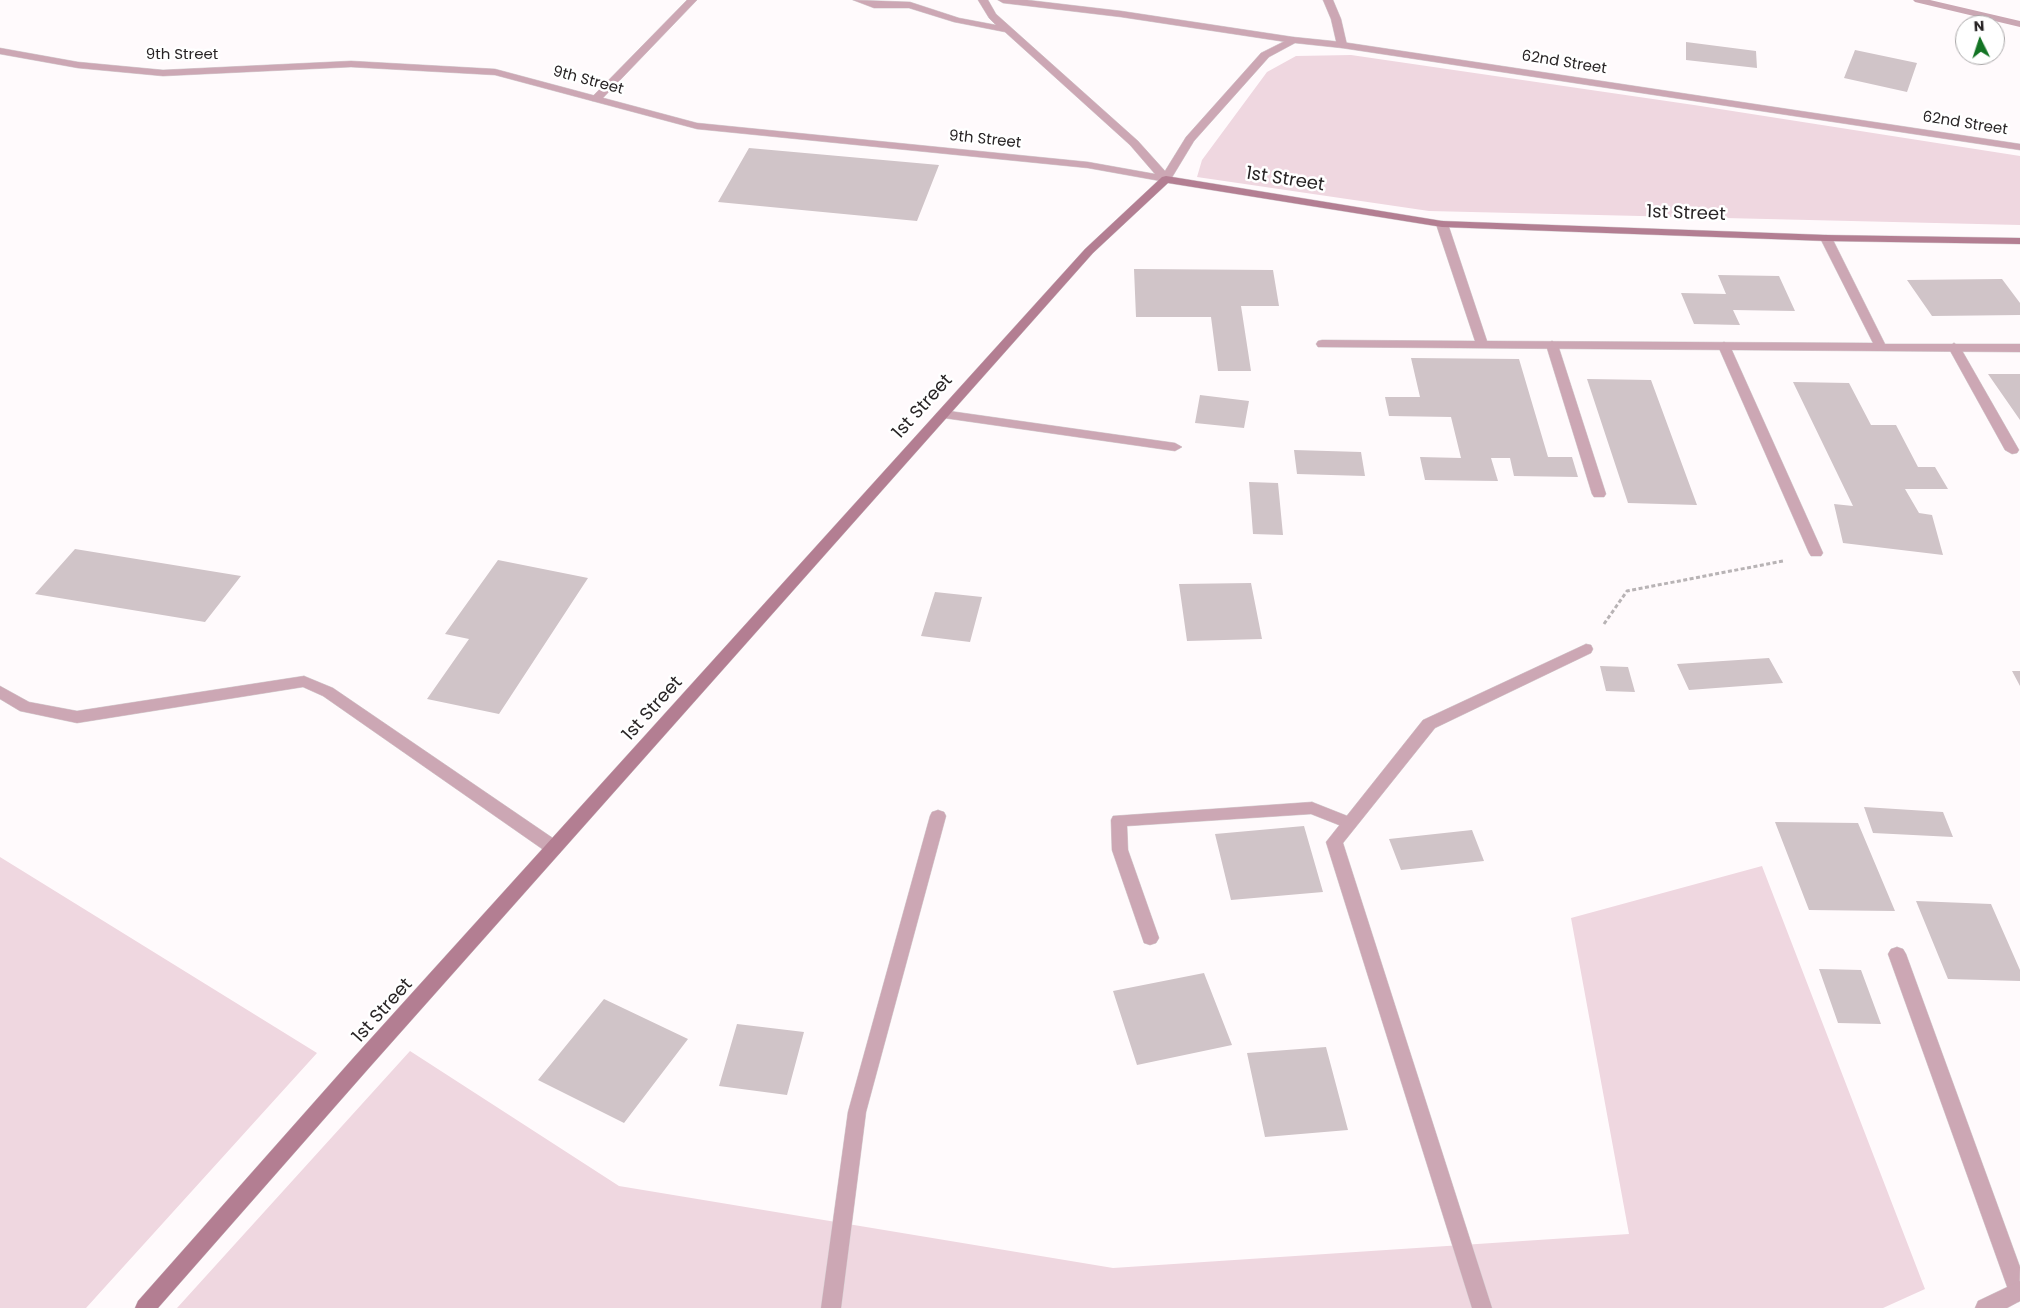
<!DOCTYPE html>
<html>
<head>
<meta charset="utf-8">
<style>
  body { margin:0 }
  #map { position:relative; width:2020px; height:1308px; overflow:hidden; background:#fffafc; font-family:Poppins,sans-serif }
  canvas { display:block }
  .north { position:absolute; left:1955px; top:15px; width:50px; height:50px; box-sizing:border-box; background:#fff; border:1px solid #a9a7a8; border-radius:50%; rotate:356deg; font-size:14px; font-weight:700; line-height:20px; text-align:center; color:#282425 }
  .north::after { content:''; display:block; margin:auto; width:18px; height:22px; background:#137424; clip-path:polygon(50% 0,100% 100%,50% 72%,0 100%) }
</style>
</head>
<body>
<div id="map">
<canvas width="2020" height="1308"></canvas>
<div class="north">N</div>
</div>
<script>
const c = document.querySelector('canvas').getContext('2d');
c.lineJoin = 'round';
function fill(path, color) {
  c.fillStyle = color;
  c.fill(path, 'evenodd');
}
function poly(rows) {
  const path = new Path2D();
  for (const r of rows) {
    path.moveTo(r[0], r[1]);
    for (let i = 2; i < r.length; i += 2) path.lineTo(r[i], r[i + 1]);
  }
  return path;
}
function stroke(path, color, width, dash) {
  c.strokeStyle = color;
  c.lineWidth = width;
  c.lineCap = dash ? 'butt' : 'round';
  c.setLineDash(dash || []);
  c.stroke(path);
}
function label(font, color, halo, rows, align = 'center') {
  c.font = font + ' Poppins,sans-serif';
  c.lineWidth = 5;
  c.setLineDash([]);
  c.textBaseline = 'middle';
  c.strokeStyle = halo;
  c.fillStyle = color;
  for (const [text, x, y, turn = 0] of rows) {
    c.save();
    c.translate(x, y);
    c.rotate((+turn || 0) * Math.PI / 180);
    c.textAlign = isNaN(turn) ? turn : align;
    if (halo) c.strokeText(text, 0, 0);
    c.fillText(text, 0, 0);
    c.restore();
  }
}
fill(poly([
  [1351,55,1694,105,2020,156,2020,225,1429,211,1197,177,1202,160,1267,72,1296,56],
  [0,857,317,1053,86,1308,0,1308],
  [1762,866,1925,1289,1883,1308,177,1308,410,1051,619,1186,1113,1268,1629,1234,1571,918]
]), '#efd7e0');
fill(poly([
  [1913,0,1930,0,2020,21,2020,27,1915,2,1913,0]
]), '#caa7b3');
fill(poly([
  [1686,42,1756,51,1757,68,1686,60],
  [1855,50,1917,63,1907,92,1844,78],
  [749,148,939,165,917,221,718,202],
  [1134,269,1273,270,1279,306,1241,306,1251,371,1218,371,1211,317,1136,317],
  [1718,275,1779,276,1795,311,1733,310,1740,325,1694,324,1681,293,1726,294],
  [2002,279,2020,303,2020,315,1932,316,1907,280],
  [1411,358,1519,359,1548,457,1572,457,1578,477,1514,476,1510,458,1491,458,1498,481,1425,480,1420,457,1461,458,1451,417,1389,416,1385,397,1420,397],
  [1988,374,2020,374,2020,420],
  [1587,379,1651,380,1697,505,1628,503],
  [1793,382,1849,383,1871,425,1896,425,1918,467,1935,467,1948,489,1905,489,1919,513,1932,515,1943,555,1843,543,1834,504,1853,506],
  [1200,395,1249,401,1244,428,1195,423],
  [1294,450,1361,452,1365,476,1297,474],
  [1249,482,1278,483,1283,535,1253,534],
  [75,549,241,576,205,622,35,594],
  [498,560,588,578,499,714,427,699,469,639,445,634],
  [1251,583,1262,639,1187,641,1179,584],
  [935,592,982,597,970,642,921,636],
  [1769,658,1783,683,1689,690,1677,664],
  [1600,666,1628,667,1635,692,1606,691],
  [2012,671,2020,671,2020,686],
  [1864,807,1943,812,1953,837,1873,833],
  [1775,822,1858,823,1895,911,1809,910],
  [1304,826,1323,892,1231,900,1215,834],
  [1472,830,1484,861,1401,870,1389,839],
  [1916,901,1991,904,2020,970,2020,981,1948,979],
  [1819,969,1861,970,1881,1024,1838,1023],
  [1204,973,1232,1045,1137,1065,1113,991],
  [604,999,688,1039,624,1123,538,1080],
  [737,1024,804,1032,787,1095,719,1086],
  [1326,1047,1348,1130,1265,1137,1247,1053]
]), '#d0c4c8');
const lane = poly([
  [687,0,697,0,600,101,592,101,591,99,592,97,687,0],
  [998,0,1027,0,1121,11,1293,37,1298,40,1293,43,1121,17,1003,3,998,0],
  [1323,0,1333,0,1341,19,1347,45,1345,47,1342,48,1337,45,1331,19,1323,0],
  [1552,341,1558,345,1606,494,1604,497,1594,497,1592,494,1546,345,1552,341],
  [1724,342,1730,346,1823,553,1821,556,1811,556,1809,553,1718,346,1724,342],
  [1954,343,1960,347,2019,450,2017,453,2012,454,2005,450,1948,347,1954,343],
  [942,410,1175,443,1182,447,1175,451,937,417,936,414,942,410],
  [304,676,333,688,560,843,562,848,560,853,554,855,548,853,323,696,303,687,77,723,20,711,0,699,0,686,29,702,77,711,304,676],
  [1312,802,1355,819,1357,823,1355,827,1349,829,1311,814,1127,826,1128,850,1159,938,1156,943,1150,945,1144,943,1112,850,1111,820,1113,816,1312,802],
  [938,810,944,812,946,816,866,1112,841,1308,821,1308,848,1112,930,816,932,812,938,810],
  [1897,947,1903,949,1906,954,2020,1267,2019,1302,2012,1299,2009,1292,1888,954,1891,949,1897,947]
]);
const street = poly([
  [853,0,910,2,959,18,996,25,989,18,978,0,988,0,996,14,1138,141,1165,171,1186,137,1261,53,1293,37,1342,42,2020,144,2020,150,1342,48,1295,43,1269,57,1194,141,1171,179,1166,182,1088,168,697,129,495,75,351,67,163,76,78,68,0,54,0,48,78,62,163,70,351,61,495,69,697,123,1088,162,1155,174,1130,145,1005,32,954,22,909,8,874,8,853,0],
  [1442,221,1448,224,1487,341,1873,343,1820,238,1826,235,1832,238,1885,344,2020,344,2020,352,1318,347,1316,344,1318,341,1322,340,1475,341,1436,224,1442,221],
  [1586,644,1591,645,1593,649,1591,653,1435,728,1343,843,1492,1308,1472,1308,1326,842,1423,720,1586,644],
  [2020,1281,2020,1301,2007,1308,1975,1308,1978,1301,2020,1281]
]);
const secondary = poly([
  [1166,176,1442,221,1826,235,2020,238,2020,244,1826,241,1442,227,1168,183,1093,253,369,1068,158,1308,135,1308,138,1301,355,1056,1085,249,1162,177,1166,176]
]);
stroke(lane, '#d8d3d5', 1);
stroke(street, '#d8d3d5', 1);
stroke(secondary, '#d8d3d5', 1);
stroke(poly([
  [1604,624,1627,591,1783,561]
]), '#b8b3b5', 3, [4, 2.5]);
fill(lane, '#cca7b4');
fill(street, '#cca7b4');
fill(secondary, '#b37e92');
label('15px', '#282425', '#fff', [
  ["9th Street",182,55],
  ["62nd Street",1564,63,9],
  ["9th Street",588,81,15],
  ["62nd Street",1965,124,9],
  ["9th Street",985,140,6]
]);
label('18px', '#282425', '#fff', [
  ["1st Street",1285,180,9],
  ["1st Street",1686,214,2],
  ["1st Street",923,407,-48],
  ["1st Street",653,709,-48],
  ["1st Street",383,1011,-48]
]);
</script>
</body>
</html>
